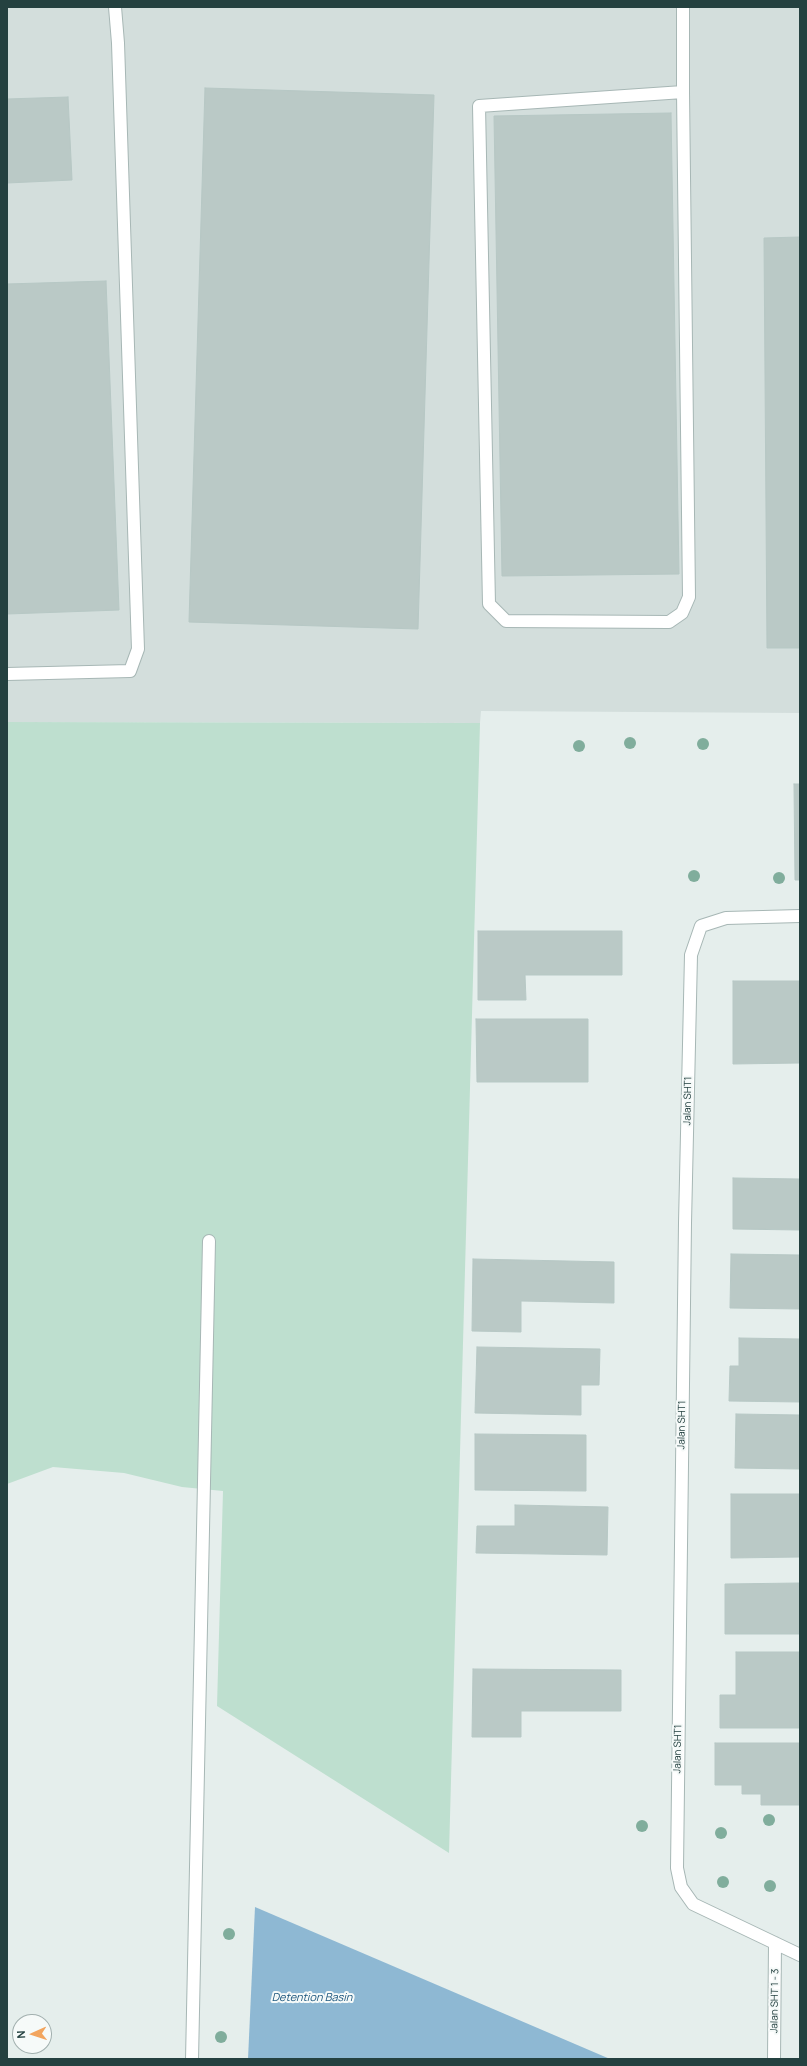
<!DOCTYPE html>
<html>
<head>
<meta charset="utf-8">
<style>
  body { margin:0 }
  #map { position:relative; width:807px; height:2066px; overflow:hidden; background:#e5eeec; font-family:Manrope,sans-serif }
  canvas { display:block }
  .frame { position:absolute; inset:0; border:8px solid #244140; pointer-events:none }
  .north { position:absolute; left:12px; top:2014px; width:40px; height:40px; box-sizing:border-box; background:#f6faf9; border:1px solid #a2b0af; border-radius:50%; rotate:267deg; font-size:11px; font-weight:700; line-height:16px; text-align:center; color:#244140 }
  .north::after { content:''; display:block; margin:auto; width:14px; height:18px; background:#f2a55f; clip-path:polygon(50% 0,100% 100%,50% 72%,0 100%) }
</style>
</head>
<body>
<div id="map">
<canvas width="807" height="2066"></canvas>
<div class="frame"></div>
<div class="north">N</div>
</div>
<script>
const c = document.querySelector('canvas').getContext('2d');
c.lineJoin = 'round';
function fill(path, color) {
  c.fillStyle = color;
  c.fill(path, 'evenodd');
}
function poly(rows) {
  const path = new Path2D();
  for (const r of rows) {
    path.moveTo(r[0], r[1]);
    for (let i = 2; i < r.length; i += 2) path.lineTo(r[i], r[i + 1]);
  }
  return path;
}
function stroke(path, color, width, dash) {
  c.strokeStyle = color;
  c.lineWidth = width;
  c.lineCap = dash ? 'butt' : 'round';
  c.setLineDash(dash || []);
  c.stroke(path);
}
function label(font, color, halo, rows, align = 'center') {
  c.font = font + ' Manrope,sans-serif';
  c.lineWidth = 4;
  c.setLineDash([]);
  c.textBaseline = 'middle';
  c.strokeStyle = halo;
  c.fillStyle = color;
  for (const [text, x, y, turn = 0] of rows) {
    c.save();
    c.translate(x, y);
    c.rotate((+turn || 0) * Math.PI / 180);
    c.textAlign = isNaN(turn) ? turn : align;
    if (halo) c.strokeText(text, 0, 0);
    c.fillText(text, 0, 0);
    c.restore();
  }
}
fill(poly([
  [7,7,800,7,800,713,481,711,480,723,7,722]
]), '#d3dedc');
fill(poly([
  [7,722,480,723,449,1853,217,1706,223,1491,182,1487,124,1473,53,1467,7,1484]
]), '#bedfcf');
fill(poly([
  [255,1907,610,2059,248,2059]
]), '#8eb8d3');
const building = poly([
  [205,88,434,95,418,629,189,622,205,88],
  [68,97,72,180,7,183,7,99,68,97],
  [671,113,679,574,502,576,494,116,671,113],
  [800,237,800,648,767,648,764,238,800,237],
  [106,281,119,610,7,614,7,284,106,281],
  [794,784,800,784,800,880,795,880,794,784],
  [478,931,622,931,622,975,525,975,526,1000,478,1000,478,931],
  [733,981,800,981,800,1063,733,1064,733,981],
  [476,1019,588,1019,588,1082,477,1082,476,1019],
  [733,1178,800,1179,800,1230,733,1229,733,1178],
  [731,1254,800,1255,800,1309,730,1308,731,1254],
  [473,1259,614,1262,614,1303,521,1301,521,1332,472,1331,473,1259],
  [739,1338,800,1339,800,1402,729,1401,730,1366,739,1366,739,1338],
  [477,1347,600,1349,599,1385,581,1385,581,1415,475,1413,477,1347],
  [736,1414,800,1415,800,1469,735,1468,736,1414],
  [475,1434,586,1435,586,1491,475,1490,475,1434],
  [731,1494,800,1494,800,1557,731,1558,731,1494],
  [515,1505,608,1507,607,1555,476,1553,477,1526,515,1526,515,1505],
  [800,1583,800,1634,725,1634,725,1584,800,1583],
  [736,1652,800,1652,800,1728,720,1728,720,1695,736,1695,736,1652],
  [473,1669,621,1670,621,1711,521,1711,521,1737,472,1737,473,1669],
  [715,1743,800,1743,800,1805,761,1805,761,1794,742,1794,742,1785,715,1785,715,1743]
]);
fill(building, '#bac9c6');
stroke(building, '#b7c8c5', 1);
const lane = poly([
  [683,7,683,92],
  [683,92,689,597,682,613,669,622,506,621,489,604,479,106,683,92],
  [7,674,130,671,138,649,118,43,115,7],
  [192,2059,209,1241]
]);
const street = poly([
  [800,916,726,918,701,926,691,955,685,1223,677,1868,681,1887,693,1904,800,1955],
  [774,2059,775,1943]
]);
stroke(lane, '#a7b7b5', 14);
stroke(street, '#a7b7b5', 14);
stroke(lane, '#fff', 12);
stroke(street, '#fff', 12);
c.fillStyle = '#80ad9c';
for (const [x, y] of [
  [630,743],
  [703,744],
  [579,746],
  [694,876],
  [779,878],
  [769,1820],
  [642,1826],
  [721,1833],
  [723,1882],
  [770,1886],
  [229,1934],
  [221,2037]
]) {
  c.beginPath();
  c.arc(x, y, 6, 0, 2 * Math.PI);
  c.fill();
}
label('10px', '#244140', '#f6faf9', [
  ["Jalan SHT1",688,1101,-89],
  ["Jalan SHT1",682,1425,-89],
  ["Jalan SHT1",678,1749,-89],
  ["Jalan SHT 1 - 3",775,2001,-89]
]);
label('italic 11px', '#1d577e', '#f6faf9', [
  ["Detention Basin",312,1998]
]);
</script>
</body>
</html>
